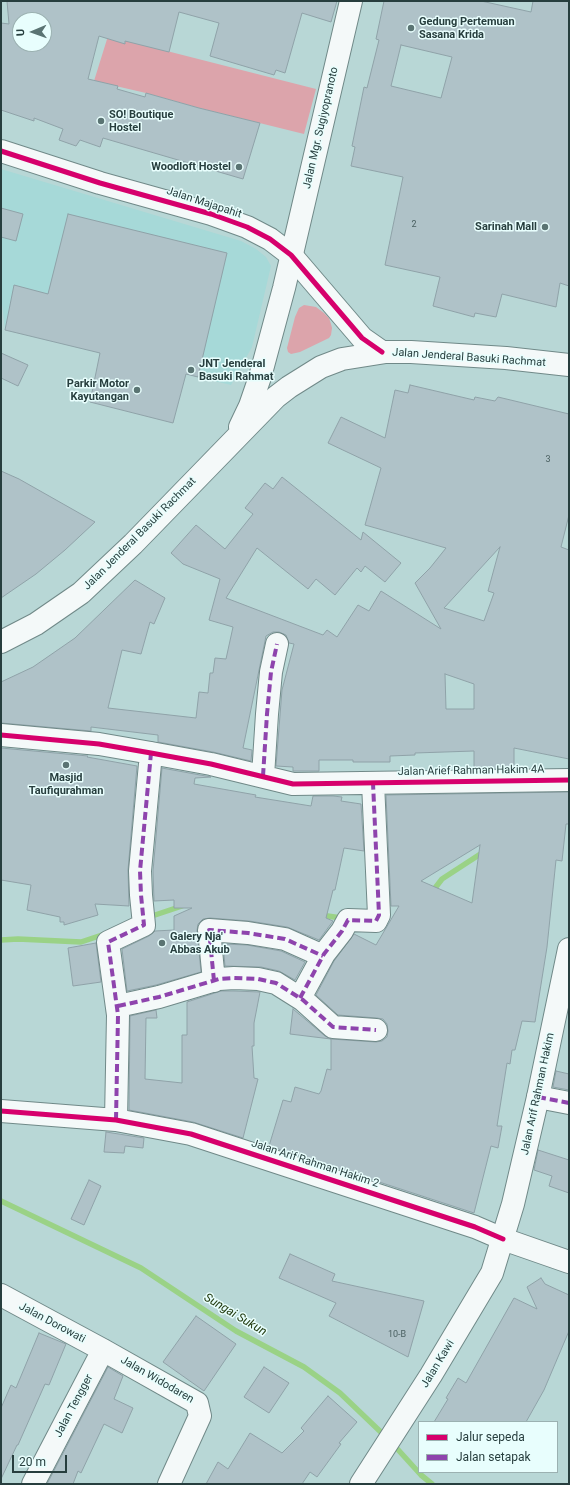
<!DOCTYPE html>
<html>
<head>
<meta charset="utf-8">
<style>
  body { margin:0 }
  #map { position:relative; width:570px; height:1485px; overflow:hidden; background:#b8d7d6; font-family:Roboto,sans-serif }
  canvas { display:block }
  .frame { position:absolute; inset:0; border:2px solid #273e3e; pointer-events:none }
  .legend { position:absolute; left:418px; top:1421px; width:140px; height:52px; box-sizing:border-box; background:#e8fefd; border:1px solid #9bb1b1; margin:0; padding:5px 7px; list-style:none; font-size:12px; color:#273e3e }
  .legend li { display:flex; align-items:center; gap:8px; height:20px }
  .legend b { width:20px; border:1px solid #9bb1b1 }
  .north { position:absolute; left:12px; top:12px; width:40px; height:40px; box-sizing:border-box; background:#e8fefd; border:1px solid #9bb1b1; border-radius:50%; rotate:268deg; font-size:11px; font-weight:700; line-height:16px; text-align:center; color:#273e3e }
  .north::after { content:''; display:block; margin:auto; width:14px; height:18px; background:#5a7473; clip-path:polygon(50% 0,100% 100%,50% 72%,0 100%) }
  .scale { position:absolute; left:12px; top:1455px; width:55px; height:18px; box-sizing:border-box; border:2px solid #273e3e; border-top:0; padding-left:5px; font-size:12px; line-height:14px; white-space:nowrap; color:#273e3e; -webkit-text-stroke:3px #e8fefd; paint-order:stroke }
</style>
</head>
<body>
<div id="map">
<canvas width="570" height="1485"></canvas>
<div class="frame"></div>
<ul class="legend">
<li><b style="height:5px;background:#d6006c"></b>Jalur sepeda</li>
<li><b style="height:5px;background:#8e44ad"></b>Jalan setapak</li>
</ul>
<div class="north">U</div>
<div class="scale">20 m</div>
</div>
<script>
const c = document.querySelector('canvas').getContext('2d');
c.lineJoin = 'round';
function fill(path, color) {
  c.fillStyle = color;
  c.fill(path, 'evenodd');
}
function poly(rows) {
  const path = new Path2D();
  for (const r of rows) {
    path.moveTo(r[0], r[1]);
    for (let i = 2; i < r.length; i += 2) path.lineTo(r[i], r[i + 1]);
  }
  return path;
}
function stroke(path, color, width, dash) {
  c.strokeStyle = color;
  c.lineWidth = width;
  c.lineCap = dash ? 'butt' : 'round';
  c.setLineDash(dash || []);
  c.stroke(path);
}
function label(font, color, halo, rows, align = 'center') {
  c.font = font + ' Roboto,sans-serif';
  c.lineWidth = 3;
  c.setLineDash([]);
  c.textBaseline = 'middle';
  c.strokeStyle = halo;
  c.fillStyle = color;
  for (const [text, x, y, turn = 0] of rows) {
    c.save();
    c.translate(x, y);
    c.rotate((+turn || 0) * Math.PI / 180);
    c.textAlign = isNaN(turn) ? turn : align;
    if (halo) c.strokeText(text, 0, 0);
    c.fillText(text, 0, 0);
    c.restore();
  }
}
fill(poly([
  [1,169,241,241,256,249,266,257,271,266,252,347,231,385,5,330,1,295]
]), '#a6d9d8');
fill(poly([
  [108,36,316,89,304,134,199,108,146,93,94,81],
  [304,305,316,307,324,313,329,318,331,324,332,328,331,335,329,338,300,352,291,354,288,352,287,348,295,317,299,308]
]), '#dca4ab');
stroke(poly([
  [432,892,442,879,485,851],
  [321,915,341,918],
  [149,917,182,906],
  [1,940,18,939,81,942,105,934],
  [1,1201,141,1268,236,1331,304,1367,340,1393,386,1437],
  [392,1443,421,1475,432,1484]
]), '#9ad286', 5.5);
const building = poly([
  [7,1,337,1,331,22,302,13,285,73,276,70,274,75,210,56,219,23,179,12,169,52,125,41,125,44,99,36,88,79,118,86,117,89,145,97,146,93,199,108,260,123,243,179,103,138,100,147,80,140,76,146,59,140,63,129,34,118,34,121,1,110,1,23,9,24,7,1],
  [20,20,44,20,44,44,20,44,20,20],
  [384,1,481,1,531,12,533,1,569,1,569,286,560,283,556,307,502,294,496,317,475,313,474,317,433,306,440,277,385,265,403,177,351,166,355,147,352,146,364,87,367,88,379,40,376,39,384,1],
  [401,45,452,57,441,98,391,86,401,45],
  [1,208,23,214,16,241,1,237,1,208],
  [68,214,227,253,198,377,186,374,173,423,90,402,100,353,5,330,14,285,48,294,68,214],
  [1,353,28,365,18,386,1,378,1,353],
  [410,385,474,400,475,397,495,401,498,397,569,414,569,515,561,547,569,550,569,759,514,748,514,768,474,769,474,751,415,753,415,755,390,756,390,762,353,762,353,760,319,760,319,771,293,771,293,767,276,766,282,690,294,644,289,643,286,635,279,632,273,632,266,636,265,641,243,748,252,750,251,761,213,752,158,742,158,735,91,727,91,731,1,723,1,682,33,667,75,638,135,580,165,598,154,624,150,622,141,654,122,650,108,708,196,718,199,692,208,693,210,673,213,673,215,658,226,659,233,627,209,620,220,579,183,564,171,553,196,525,225,549,253,514,245,508,265,483,273,489,282,477,361,540,363,532,401,563,385,582,365,566,361,572,357,568,335,595,316,579,308,589,257,548,226,598,323,635,327,630,337,637,358,605,369,611,381,591,441,629,415,583,430,568,446,548,365,525,381,468,328,443,341,417,385,438,395,390,408,393,410,385],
  [500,547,488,591,494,593,484,621,444,608,500,547],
  [445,674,474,684,474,709,446,709,445,674],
  [1,471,19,479,95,522,65,550,36,574,1,598,1,471],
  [1,748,88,756,87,757,137,766,128,870,129,906,95,904,98,915,64,925,64,922,60,922,60,917,27,910,31,885,1,880,1,748],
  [162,768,211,777,195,778,194,784,256,795,255,797,311,806,313,796,333,796,342,797,341,801,361,804,364,851,344,848,335,890,333,890,326,918,333,921,319,940,287,927,249,921,210,918,203,919,198,924,197,931,201,972,156,985,127,991,122,949,149,936,155,931,174,930,174,916,192,908,174,908,174,900,154,901,153,871,162,768],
  [569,792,569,824,566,824,562,861,556,860,547,947,535,1022,522,1021,515,1050,512,1050,510,1064,507,1063,497,1126,502,1126,498,1148,491,1146,474,1213,269,1146,283,1100,291,1102,295,1087,319,1094,321,1091,327,1069,331,1070,331,1039,376,1042,382,1041,387,1037,388,1031,387,1024,383,1019,377,1018,338,1015,316,995,334,961,354,934,376,945,399,906,391,906,386,795,569,792],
  [480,845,472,903,421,881,480,845],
  [96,943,101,982,73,986,68,948,96,943],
  [223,944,247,945,281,951,305,962,295,980,279,971,261,967,225,966,223,944],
  [221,991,234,991,260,992,254,1023,254,1046,252,1046,254,1078,258,1079,243,1138,193,1122,129,1110,130,1016,156,1010,157,1018,146,1018,145,1079,182,1083,182,1035,187,1035,187,1002,221,991],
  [293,1009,325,1036,331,1039,290,1034,293,1009],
  [556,1071,569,1074,569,1090,553,1087,556,1071],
  [106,1132,144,1138,143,1148,125,1146,124,1153,104,1152,106,1132],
  [538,1150,569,1160,569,1193,549,1186,552,1176,534,1170,538,1150],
  [89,1180,101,1186,84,1225,71,1219,89,1180],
  [290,1254,335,1274,332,1281,424,1301,408,1357,329,1316,336,1303,279,1278,290,1254],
  [541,1278,545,1284,569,1295,569,1331,544,1390,526,1422,434,1422,448,1399,446,1398,458,1378,466,1383,514,1298,537,1309,527,1287,541,1278],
  [196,1316,236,1344,204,1391,163,1362,196,1316],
  [39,1333,66,1344,49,1385,45,1384,18,1445,17,1445,1,1479,1,1408,11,1385,16,1388,39,1333],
  [108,1367,123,1376,114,1399,133,1408,122,1433,104,1424,81,1473,78,1471,73,1484,47,1484,108,1367],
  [264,1367,289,1383,269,1413,244,1397,264,1367],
  [328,1396,357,1422,339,1443,341,1444,317,1477,310,1472,302,1484,206,1484,218,1462,228,1469,250,1433,282,1453,304,1431,301,1428,328,1396]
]);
fill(building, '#afc2c8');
stroke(building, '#8fa2a8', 1);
const minor = poly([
  [1,151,100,183,211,214,247,227,270,239,291,255,362,338,382,352],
  [1,735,99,744,151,753,211,764,293,784,569,780],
  [263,776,267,714,271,672,277,644],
  [214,981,209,930,248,933,285,939,323,956],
  [300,998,324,954,342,931,348,920,376,921,379,915,373,783],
  [118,1006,159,997,219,979,234,978,258,979,276,983,303,1000,333,1027,376,1030],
  [538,1097,569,1103],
  [1,1111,116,1120,191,1134,475,1227,503,1239],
  [116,1120,118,1015,108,942,144,925,141,895,140,871,151,753],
  [1,1295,103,1350,197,1403,200,1416,169,1484],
  [33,1484,103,1350]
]);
const major = poly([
  [240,427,250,406,260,377,284,288,351,1],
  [1,642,36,624,81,593,133,544,276,397,289,387,321,367,342,359,386,352,411,352,506,358,569,365],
  [503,1239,569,1262],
  [361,1484,431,1375,492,1273,513,1204,538,1097,569,949]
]);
stroke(minor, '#708988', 24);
stroke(major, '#708988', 24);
stroke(minor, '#f4f9f9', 22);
stroke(major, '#f4f9f9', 22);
stroke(poly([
  [263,776,267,714,271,672,277,644],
  [214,981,209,930,248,933,285,939,323,956],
  [300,998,324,954,342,931,348,920,376,921,379,915,373,783],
  [118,1006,159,997,219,979,234,978,258,979,276,983,303,1000,333,1027,376,1030],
  [538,1097,569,1103],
  [116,1120,118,1015,108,942,144,925,141,895,140,871,151,753]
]), '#8e44ad', 4, [8, 4]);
stroke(poly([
  [1,151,100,183,211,214,247,227,270,239,291,255,362,338,382,352],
  [1,735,99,744,151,753,211,764,293,784,569,780],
  [1,1111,116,1120,191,1134,475,1227,503,1239]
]), '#d6006c', 5);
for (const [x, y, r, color] of [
  [411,28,4,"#5a7473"],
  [101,121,4,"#5a7473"],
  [239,167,4,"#5a7473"],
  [545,227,4,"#5a7473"],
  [191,370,4,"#5a7473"],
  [137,390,4,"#5a7473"],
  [66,765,4,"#5a7473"],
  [162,943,4,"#5a7473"]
]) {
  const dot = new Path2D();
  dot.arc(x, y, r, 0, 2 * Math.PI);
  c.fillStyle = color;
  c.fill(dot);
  stroke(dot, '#e8fefd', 1.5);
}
label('9px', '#495f60', null, [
  ["2",414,225],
  ["3",548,460],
  ["10-B",397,1335]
]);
label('bold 11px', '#273e3e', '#e8fefd', [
  ["Gedung Pertemuan",419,22],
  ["Sasana Krida",419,35],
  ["SO! Boutique",109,115],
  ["Hostel",109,128],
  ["Woodloft Hostel",231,167,"right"],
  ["Sarinah Mall",537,227,"right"],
  ["JNT Jenderal",199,364],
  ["Basuki Rahmat",199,377],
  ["Parkir Motor",129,384,"right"],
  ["Kayutangan",129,397,"right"],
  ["Masjid",66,778,"center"],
  ["Taufiqurahman",66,791,"center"],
  ["Galery Nja'",170,937],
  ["Abbas Akub",170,950]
], 'left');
label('11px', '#273e3e', '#e8fefd', [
  ["Jalan Mgr. Sugiyopranoto",321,128,-77],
  ["Jalan Majapahit",204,203,18],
  ["Jalan Jenderal Basuki Rachmat",469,358,4],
  ["Jalan Jenderal Basuki Rachmat",140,534,-45],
  ["Jalan Arief Rahman Hakim 4A",471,771,-1],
  ["Jalan Arif Rahman Hakim",538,1094,-78],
  ["Jalan Arif Rahman Hakim 2",315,1164,18],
  ["Jalan Dorowati",52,1323,28],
  ["Jalan Kawi",438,1364,-59],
  ["Jalan Widodaren",157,1380,30],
  ["Jalan Tengger",74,1406,-62]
]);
label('italic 12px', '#223b10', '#e8fefd', [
  ["Sungai Sukun",235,1315,31]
]);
</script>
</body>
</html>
